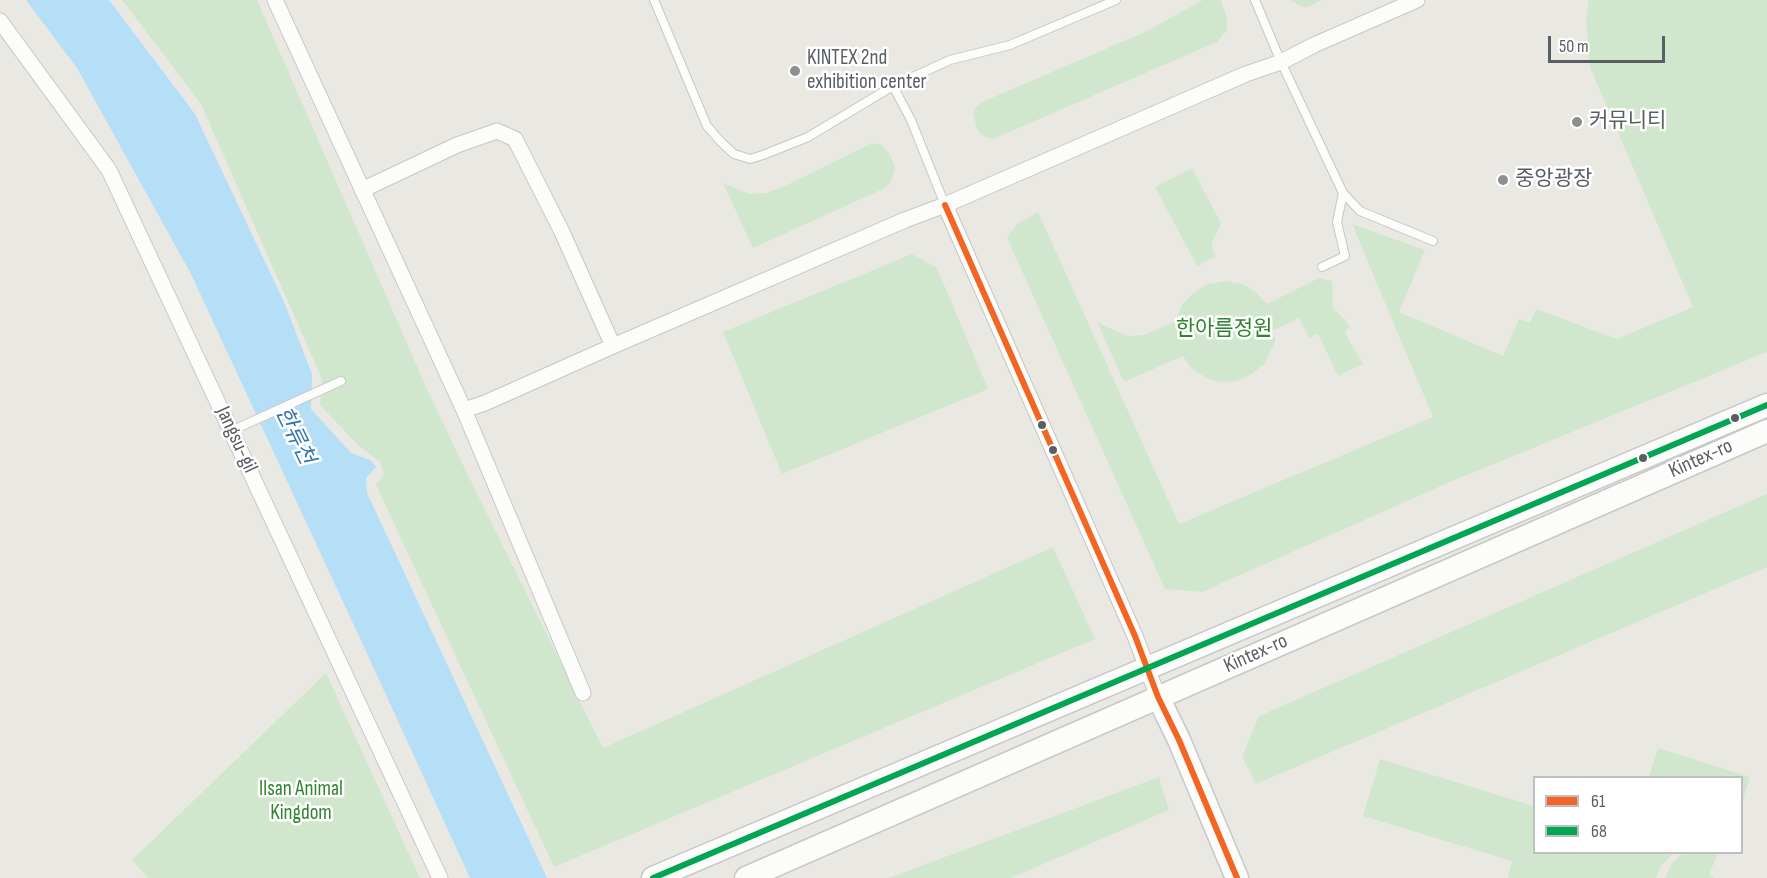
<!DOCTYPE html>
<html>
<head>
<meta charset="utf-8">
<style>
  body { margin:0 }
  #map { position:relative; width:1767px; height:878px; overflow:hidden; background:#eae8e3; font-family:"Sofia Sans Condensed",sans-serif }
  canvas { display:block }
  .legend { position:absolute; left:1533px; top:776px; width:210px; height:78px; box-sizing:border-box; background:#fff; border:2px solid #bdbfc0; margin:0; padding:8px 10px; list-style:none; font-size:18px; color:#595e62 }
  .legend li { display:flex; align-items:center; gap:12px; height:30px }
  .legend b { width:30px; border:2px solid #bdbfc0 }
  .scale { position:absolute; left:1548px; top:36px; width:117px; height:27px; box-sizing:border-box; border:3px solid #595e62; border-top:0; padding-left:8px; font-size:18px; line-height:21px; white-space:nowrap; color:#595e62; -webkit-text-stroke:4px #fff; paint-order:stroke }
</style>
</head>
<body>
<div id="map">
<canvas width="1767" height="878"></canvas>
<ul class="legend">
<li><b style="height:8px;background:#f26522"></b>61</li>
<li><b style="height:8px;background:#00a651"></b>68</li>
</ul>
<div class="scale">50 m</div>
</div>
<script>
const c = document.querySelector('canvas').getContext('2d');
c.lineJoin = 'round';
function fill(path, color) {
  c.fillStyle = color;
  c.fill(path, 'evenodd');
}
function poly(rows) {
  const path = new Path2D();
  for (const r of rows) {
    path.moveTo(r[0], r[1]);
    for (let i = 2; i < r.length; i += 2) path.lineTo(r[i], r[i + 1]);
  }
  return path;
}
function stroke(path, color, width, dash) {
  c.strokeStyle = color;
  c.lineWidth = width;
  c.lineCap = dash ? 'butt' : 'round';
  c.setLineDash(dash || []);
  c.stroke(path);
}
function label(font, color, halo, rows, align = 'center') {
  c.font = font + ' "Sofia Sans Condensed","Noto Sans KR",sans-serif';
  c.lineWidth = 5;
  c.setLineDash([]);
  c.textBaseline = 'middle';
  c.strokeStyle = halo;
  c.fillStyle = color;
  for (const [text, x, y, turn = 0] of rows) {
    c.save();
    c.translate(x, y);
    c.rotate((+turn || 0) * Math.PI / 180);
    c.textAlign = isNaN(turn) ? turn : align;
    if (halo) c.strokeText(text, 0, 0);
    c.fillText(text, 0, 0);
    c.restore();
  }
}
fill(poly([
  [122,0,257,0,427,389,463,465,603,748,1053,547,1095,639,554,867,376,485,384,474,380,462,357,444,320,405,322,379,201,104],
  [1203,0,1221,0,1227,18,1227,30,1217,42,993,139,983,136,978,131,973,114,975,108,982,102,1145,32],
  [1290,0,1321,0,1308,7,1302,7],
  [1589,0,1767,0,1767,352,1450,482,1202,592,1165,589,1007,238,1017,224,1038,212,1179,524,1433,417,1352,224,1425,250,1399,312,1503,356,1519,319,1530,323,1536,309,1617,339,1693,307,1590,67,1586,18],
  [872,143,882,145,889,153,895,167,891,182,883,189,753,248,723,183,749,194,766,193,789,184],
  [1192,168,1221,223,1211,245,1216,256,1197,266,1155,187],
  [912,254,937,268,988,389,782,474,723,332],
  [1319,278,1332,281,1333,307,1350,326,1345,333,1363,364,1338,376,1318,334,1309,338,1299,318,1272,331,1276,340,1264,364,1252,374,1237,381,1221,382,1206,378,1191,368,1183,356,1124,382,1097,322,1127,336,1144,335,1176,321,1182,305,1193,293,1208,284,1225,281,1242,284,1256,292,1267,304],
  [1767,494,1767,567,1256,784,1242,757,1259,716],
  [326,673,420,878,148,878,132,860],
  [1658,748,1750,777,1742,803,1742,778,1649,777],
  [1380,759,1534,806,1534,852,1674,853,1660,867,1656,878,1508,878,1512,861,1363,816],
  [1159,777,1169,810,1011,878,889,878],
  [1684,852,1718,853,1709,875,1715,878,1665,878,1672,863]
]), '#d1e7cd');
fill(poly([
  [26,0,109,0,195,114,284,302,312,374,311,409,351,453,370,460,376,467,366,478,367,493,547,878,470,878,364,647,191,274,77,68]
]), '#b5def7');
const lane = poly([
  [654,0,707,126,721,142,734,154,750,159,763,155,808,137,893,86,950,60,1010,45,1116,0],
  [1255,0,1281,62,1343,193,1360,211,1433,241],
  [893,86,911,120,945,205],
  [1322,267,1345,256,1337,222,1343,193],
  [231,431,341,381]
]);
const street = poly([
  [275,0,464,410,583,693],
  [0,21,109,170,440,878],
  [362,190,457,145,497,131,515,139,562,232,613,346],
  [945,205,1135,636,1158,697],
  [464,410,485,403,613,346,905,220,945,205,1246,74,1281,62,1314,45,1417,0]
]);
const secondary = poly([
  [1158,697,1179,740,1237,878],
  [653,878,1767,405],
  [746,878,1767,431]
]);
stroke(lane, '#c6c6c6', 10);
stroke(street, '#c6c6c6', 17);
stroke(secondary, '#c7c7c7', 25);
stroke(lane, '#fcfcfb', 8);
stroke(street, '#fcfcfb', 15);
stroke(secondary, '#fcfcfb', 22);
stroke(poly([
  [945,205,1135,636,1158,697,1179,740,1237,878]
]), '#f26522', 6);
stroke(poly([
  [653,878,1767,405]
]), '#00a651', 6);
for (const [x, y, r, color] of [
  [795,71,6,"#8c8e8f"],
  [1577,122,6,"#8c8e8f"],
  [1503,180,6,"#8c8e8f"],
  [1735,418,5,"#595e62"],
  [1042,425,5,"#595e62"],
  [1053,450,5,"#595e62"],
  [1643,458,5,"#595e62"]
]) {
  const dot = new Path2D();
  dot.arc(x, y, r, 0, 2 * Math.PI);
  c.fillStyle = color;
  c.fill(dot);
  stroke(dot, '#fff', 2);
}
label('21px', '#595e62', '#fff', [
  ["KINTEX 2nd",807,59],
  ["exhibition center",807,83],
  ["커뮤니티",1589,122],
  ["중앙광장",1515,180]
], 'left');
label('21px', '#30832f', '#fff', [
  ["한아름정원",1224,330],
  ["Ilsan Animal",301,790],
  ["Kingdom",301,814]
]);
label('21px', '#595e62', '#fff', [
  ["Jangsu-gil",236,440,65],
  ["Kintex-ro",1701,459,-24],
  ["Kintex-ro",1256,654,-24]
]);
label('italic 22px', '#3576ad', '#fff', [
  ["한류천",294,436,64]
]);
</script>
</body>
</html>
